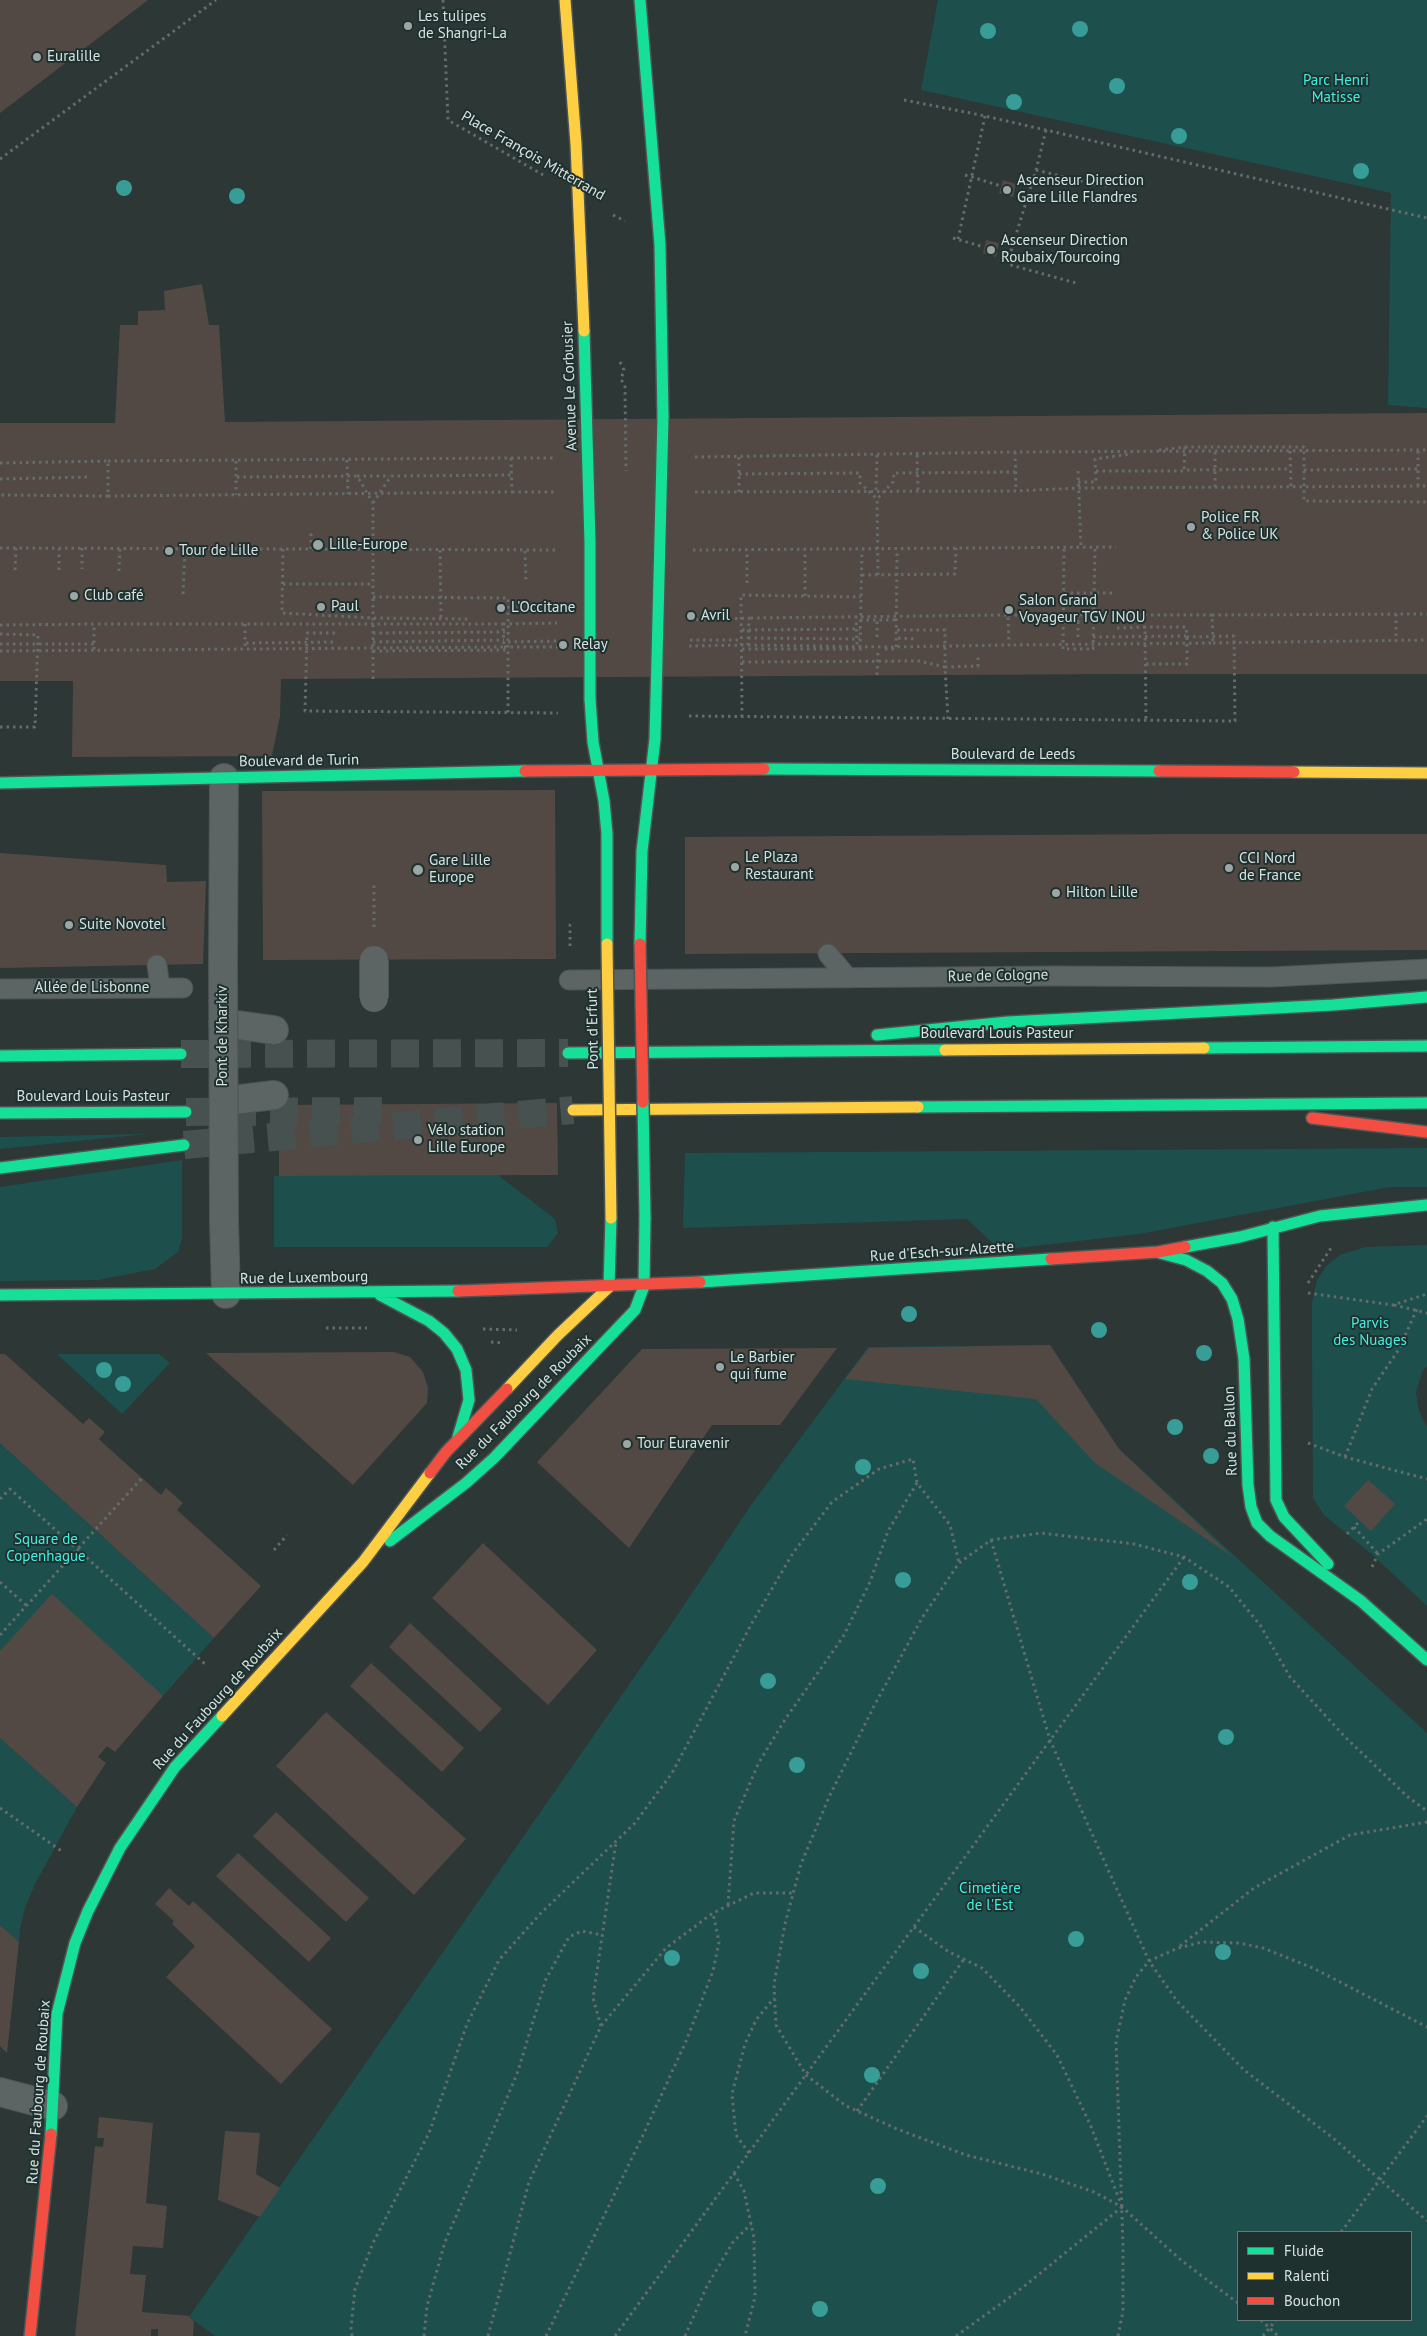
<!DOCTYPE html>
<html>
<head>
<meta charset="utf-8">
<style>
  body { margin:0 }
  #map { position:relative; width:1427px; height:2336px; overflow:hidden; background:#2c3736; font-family:"PT Sans",sans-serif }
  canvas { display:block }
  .legend { position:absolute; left:1237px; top:2231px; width:175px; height:90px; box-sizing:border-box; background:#1e312f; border:1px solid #687876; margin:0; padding:6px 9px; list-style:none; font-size:15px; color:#d7e2e1 }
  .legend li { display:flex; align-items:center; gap:10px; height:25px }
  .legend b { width:25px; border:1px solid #687876 }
</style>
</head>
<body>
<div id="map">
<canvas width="1427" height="2336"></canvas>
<ul class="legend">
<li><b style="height:6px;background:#16e098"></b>Fluide</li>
<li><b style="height:6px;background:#ffcf43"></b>Ralenti</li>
<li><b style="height:6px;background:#f24e42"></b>Bouchon</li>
</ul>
</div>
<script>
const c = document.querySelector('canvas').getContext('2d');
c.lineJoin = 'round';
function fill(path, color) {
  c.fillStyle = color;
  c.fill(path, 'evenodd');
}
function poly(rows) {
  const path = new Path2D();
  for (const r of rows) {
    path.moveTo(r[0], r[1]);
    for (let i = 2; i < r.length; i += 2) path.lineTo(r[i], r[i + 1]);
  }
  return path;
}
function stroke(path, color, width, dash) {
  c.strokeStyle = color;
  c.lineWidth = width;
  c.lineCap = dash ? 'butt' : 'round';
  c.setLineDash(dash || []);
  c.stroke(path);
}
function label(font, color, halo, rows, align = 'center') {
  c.font = font + ' "PT Sans",sans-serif';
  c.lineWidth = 4;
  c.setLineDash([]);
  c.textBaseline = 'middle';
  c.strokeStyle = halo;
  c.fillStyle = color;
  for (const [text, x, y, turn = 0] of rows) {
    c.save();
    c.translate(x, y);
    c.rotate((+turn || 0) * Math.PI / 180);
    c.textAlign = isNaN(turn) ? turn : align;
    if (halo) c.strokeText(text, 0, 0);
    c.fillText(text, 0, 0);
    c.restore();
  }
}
fill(poly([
  [938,0,1427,0,1427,408,1388,405,1391,193,921,90],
  [146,1134,0,1149,0,1137],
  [1427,1148,1427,1187,1390,1187,1139,1234,1000,1250,967,1219,683,1228,685,1153],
  [182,1160,182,1238,178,1252,155,1269,98,1280,0,1281,0,1187],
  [498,1175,555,1219,558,1233,547,1247,274,1247,274,1176],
  [1427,1245,1427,1366,1422,1372,1416,1393,1419,1411,1427,1427,1427,1606,1375,1557,1324,1515,1313,1498,1312,1342,1312,1302,1317,1280,1327,1265,1340,1255,1365,1247],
  [1050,1345,1119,1449,1427,1733,1427,2336,215,2336,189,2317,672,1623,751,1505,868,1347],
  [1238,2232,1411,2232,1411,2320,1238,2320],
  [57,1354,159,1354,170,1363,122,1414],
  [0,1443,214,1638,163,1696,0,1651],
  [0,1738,77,1807,35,1884,25,1908,20,1928,19,1942,0,1925]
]), '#1d504c');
fill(poly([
  [0,0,148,0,0,113],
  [1003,180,1016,184,1013,197,999,193],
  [986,240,999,243,996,257,983,253],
  [202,284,209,325,219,325,225,422,1427,413,1427,674,1119,674,281,679,280,716,272,756,72,757,73,681,0,681,0,423,115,423,120,325,138,325,138,311,165,310,164,291],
  [555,790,556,959,263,960,262,791],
  [1181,834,1427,834,1427,950,685,954,685,837],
  [0,853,166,865,167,882,206,881,203,964,0,968],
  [557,1103,558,1175,279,1176,279,1105],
  [1050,1345,1119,1449,1233,1557,1095,1463,1036,1399,845,1379,869,1348],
  [837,1348,780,1425,712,1425,629,1548,537,1462,642,1349],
  [394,1352,410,1357,423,1372,428,1388,427,1403,353,1485,206,1353],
  [0,1354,5,1354,83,1424,89,1418,98,1426,105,1432,99,1439,103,1443,161,1495,166,1488,183,1503,177,1510,261,1586,214,1638,0,1443],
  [1368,1480,1395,1504,1371,1531,1344,1506],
  [483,1543,597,1650,548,1705,432,1598],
  [52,1594,163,1696,115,1752,107,1746,98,1757,106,1763,77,1807,0,1738,0,1651],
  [410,1623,502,1709,480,1732,389,1647],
  [371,1663,464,1748,442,1772,350,1686],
  [326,1712,466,1839,414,1895,276,1766],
  [276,1812,369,1898,346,1922,253,1836],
  [238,1853,331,1938,309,1962,216,1876],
  [169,1888,189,1906,193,1901,332,2029,281,2084,166,1977,195,1946,172,1924,174,1921,155,1904],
  [0,1925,19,1942,7,2053,0,2046],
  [99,2117,153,2123,146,2203,167,2206,163,2248,133,2246,130,2274,146,2275,142,2312,190,2316,189,2317,194,2321,193,2336,158,2336,158,2329,151,2329,151,2336,75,2336,95,2146,103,2147,104,2138,97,2138],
  [225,2131,260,2133,256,2174,280,2188,260,2217,218,2200]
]), '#524944');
stroke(poly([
  [181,1054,568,1053],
  [186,1112,382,1111],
  [184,1145,573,1110]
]), '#465150', 28, [28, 14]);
const lane = poly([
  [828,954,848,978],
  [157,965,160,988],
  [569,980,1054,976,1271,977,1427,969],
  [0,989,183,988]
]);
const street = poly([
  [223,962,224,778],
  [223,1023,274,1030],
  [224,1101,274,1095],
  [224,1221,226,1294],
  [0,2092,53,2106]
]);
const fast = poly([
  [640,0,660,245,663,417],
  [590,699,593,742,604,801,607,834,607,944],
  [764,769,1159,771],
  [0,783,525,771],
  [640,944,642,851,655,739,656,699],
  [877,1035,1008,1022,1333,1005,1427,997],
  [1204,1048,1427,1046],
  [568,1053,945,1050],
  [0,1056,181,1054],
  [918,1107,1427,1103],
  [0,1113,186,1112],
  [0,1168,184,1145],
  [1273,1227,1276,1500,1284,1517,1328,1564],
  [1185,1247,1240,1237,1320,1216,1427,1205],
  [1160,1253,1186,1260,1207,1271,1222,1283,1232,1299,1238,1319,1244,1359,1248,1485,1251,1507,1257,1523,1270,1536,1361,1601,1427,1660],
  [700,1282,1051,1259],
  [609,1287,611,1218],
  [0,1295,458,1291],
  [380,1295,429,1321,444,1333,457,1349,466,1370,469,1400,458,1437],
  [390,1541,466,1483,494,1458,635,1310,644,1286,645,1218],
  [51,2134,57,2014,75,1943,88,1911,120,1848,175,1767,222,1716]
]);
const slow = poly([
  [1294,772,1427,773],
  [945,1050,1204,1048],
  [573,1110,918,1107],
  [507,1389,558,1335,609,1287],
  [222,1716,363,1562,430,1473]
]);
const jam = poly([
  [525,771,764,769],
  [1159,771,1294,772],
  [1312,1118,1427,1132],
  [1051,1259,1158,1252,1185,1247],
  [458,1291,700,1282],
  [430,1473,446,1452,507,1389],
  [30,2336,51,2134]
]);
stroke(lane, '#4c5554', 21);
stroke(street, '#4c5554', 30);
stroke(fast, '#4c5554', 14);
stroke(slow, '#4c5554', 14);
stroke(jam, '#4c5554', 14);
stroke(poly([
  [443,0,448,120,545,176],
  [904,100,985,116,1427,218],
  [1046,130,1036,170,1007,264,1076,283],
  [0,159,216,0],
  [1036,170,1106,187],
  [965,175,1001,186],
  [613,215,625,221],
  [953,238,984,247],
  [958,239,985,116],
  [620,362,624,370,621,379,625,387,626,471],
  [1185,447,1184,470,1291,469],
  [1159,450,1185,447,1304,447,1304,501,1427,502],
  [1290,451,1291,487],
  [1015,452,1016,491],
  [917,455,918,490],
  [695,457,1015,452,1427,450],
  [511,458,554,458],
  [347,460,348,494],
  [108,461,511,458,512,492,108,496],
  [236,461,236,495],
  [0,463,108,461,108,496,0,495],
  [1304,470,1418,469],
  [1078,471,1081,548],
  [1096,471,1185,471],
  [739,474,860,473,860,483,877,499],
  [357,476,390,476],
  [237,477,357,476,373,503,373,679],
  [0,479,90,477],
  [1078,482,1096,482,1095,459,1131,454],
  [1418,486,1418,450],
  [1215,487,1215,451],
  [876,490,877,455],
  [512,492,556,492],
  [695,492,1016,491,1078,488,1427,486],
  [739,492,739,457],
  [373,503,391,476,511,475],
  [0,548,557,550],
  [82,548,82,569],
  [283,549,282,613,373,618,468,619],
  [311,549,311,532],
  [1064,549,1063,649,1093,649,1095,548],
  [440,550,441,619],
  [693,550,1116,547],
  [525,551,526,583],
  [15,570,16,548],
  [59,570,59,549],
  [119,571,120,549],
  [862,575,955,574,956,548],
  [878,575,877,499,893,482,894,473,1015,472],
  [747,583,747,550],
  [283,584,373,584],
  [1064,593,1116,593],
  [183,594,185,549],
  [805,596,805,550],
  [373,597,508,598,508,714],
  [1396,614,1396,641],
  [1008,615,1212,615,1213,643,1009,645],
  [1212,615,1427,614],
  [856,616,857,646],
  [860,620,896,620],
  [1064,622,1093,621],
  [245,624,245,650],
  [503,624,557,623],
  [0,625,94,624,94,651],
  [1117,628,1145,627,1146,720],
  [742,630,860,629],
  [335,633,307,633,305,711,558,713],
  [373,633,505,632],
  [0,634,38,635,35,727,0,727],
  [877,637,877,620],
  [1078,637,1078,615],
  [1093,637,1187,636],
  [748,638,860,639],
  [898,638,916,639],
  [690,640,742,640],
  [373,642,504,640],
  [508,642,557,641],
  [246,643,335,642],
  [1213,643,1427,640],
  [0,644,94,644],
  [748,645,888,647,1009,645,1008,615,749,618],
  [689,646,748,645,749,618,691,620],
  [504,647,558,647],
  [860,648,862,550],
  [742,649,866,649],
  [885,649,896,649,897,550],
  [0,651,504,647,503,624,94,624],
  [373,651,508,650],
  [742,662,919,661,945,667,945,630,896,630],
  [1146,664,1187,664,1187,637],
  [877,675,878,649],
  [689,716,1235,721,1234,636,1187,637,1186,627,1145,627],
  [742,717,741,595,861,597],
  [948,719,945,667,978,666,978,656],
  [374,927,374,885],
  [570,946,570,925,573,922],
  [1308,1283,1331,1248],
  [1308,1293,1393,1305,1427,1294],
  [1394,1305,1427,1313],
  [326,1328,367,1328],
  [483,1329,517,1330],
  [491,1342,504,1343],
  [1308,1443,1345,1457,1427,1479],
  [1345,1457,1372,1389,1399,1349,1417,1309],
  [0,1499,10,1489,205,1664],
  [1354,1527,1378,1554],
  [1347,1534,1360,1521],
  [991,1540,1050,1740,1149,1961,1177,2001,1244,2070,1333,2138,1427,2221],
  [274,1550,287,1535],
  [1372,1567,1378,1554,1427,1519],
  [0,1582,27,1606],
  [0,1635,142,1478],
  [0,1808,63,1852],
  [728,1905,734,1821,758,1764,786,1718,843,1637,870,1582,888,1531,917,1483],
  [914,1927,949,1952,982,1968,1020,2007,1057,2055,1090,2124,1121,2204],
  [1180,1946,1254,1888,1350,1835,1427,1822],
  [601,2026,593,1998,616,1842],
  [857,2111,964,1959],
  [749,2153,736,2135,732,2094,745,2044,756,2020,774,1998],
  [734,2173,744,2191,754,2238,755,2297,745,2336],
  [1341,2232,1427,2116],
  [1238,2303,1182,2261,1122,2207,1094,2192,1042,2174,966,2155,897,2129,846,2106,806,2075,776,2025,774,1984,785,1924,801,1864,829,1797,874,1706,922,1618,959,1563,991,1540,1041,1533,1134,1544,1184,1557,1229,1587,1260,1625,1290,1677,1345,1737,1408,1797,1427,1811],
  [1261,2320,1278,2336],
  [352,2336,351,2328,355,2289,373,2243,429,2133,467,2024,499,1960,541,1913,635,1823,672,1773,753,1621,793,1553,832,1502,879,1469,913,1459,917,1483,950,1525,959,1563],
  [424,2336,427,2306,445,2242,517,2074,546,1979,569,1937,582,1931,602,1935],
  [488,2336,529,2182,601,2026,666,1948,713,1913,754,1893,793,1893],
  [546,2336,644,2133,687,2039,713,1971,719,1942,713,1913],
  [615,2336,1184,1557],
  [685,2336,707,2286,733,2242,751,2224],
  [956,2336,1017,2292,1122,2207],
  [1118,2336,1123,2311,1123,2245,1116,2042,1125,2000,1136,1977,1149,1961,1178,1948,1202,1942,1239,1943,1263,1948,1313,1968,1427,2027],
  [1263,2336,1276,2320]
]), '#656c6b', 3, [2.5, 4]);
stroke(lane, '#5c6564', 19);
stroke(street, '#5c6564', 28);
stroke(fast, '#16e098', 11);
stroke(slow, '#ffcf43', 11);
stroke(jam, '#f24e42', 11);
const streetBridge = poly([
  [223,962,224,1221],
  [374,998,374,960]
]);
const fastBridge = poly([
  [584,331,590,542,590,699],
  [656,699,663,417],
  [643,1102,645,1218]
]);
const slowBridge = poly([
  [565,0,576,144,584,331],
  [607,944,611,1218]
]);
const jamBridge = poly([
  [640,944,643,1102]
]);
stroke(streetBridge, '#4c5554', 30, []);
stroke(fastBridge, '#4c5554', 14, []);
stroke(slowBridge, '#4c5554', 14, []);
stroke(jamBridge, '#4c5554', 14, []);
stroke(streetBridge, '#5c6564', 28);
stroke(fastBridge, '#16e098', 11);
stroke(slowBridge, '#ffcf43', 11);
stroke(jamBridge, '#f24e42', 11);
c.fillStyle = '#379d96';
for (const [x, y] of [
  [1080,29],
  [988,31],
  [1117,86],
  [1014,102],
  [1179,136],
  [1361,171],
  [124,188],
  [237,196],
  [909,1314],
  [1099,1330],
  [1204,1353],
  [104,1370],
  [123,1384],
  [1175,1427],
  [1211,1456],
  [863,1467],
  [903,1580],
  [1190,1582],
  [768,1681],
  [1226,1737],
  [797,1765],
  [1076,1939],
  [1223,1952],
  [672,1958],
  [921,1971],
  [872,2075],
  [878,2186],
  [820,2309]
]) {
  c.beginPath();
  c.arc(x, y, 8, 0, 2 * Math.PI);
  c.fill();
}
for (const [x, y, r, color] of [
  [408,26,5,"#9ba6a5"],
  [37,57,5,"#9ba6a5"],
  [1007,190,5,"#9ba6a5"],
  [991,250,5,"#9ba6a5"],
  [1191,527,5,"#9ba6a5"],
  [318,545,6,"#9ba6a5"],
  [169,551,5,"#9ba6a5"],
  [74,596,5,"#9ba6a5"],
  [321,607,5,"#9ba6a5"],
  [501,608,5,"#9ba6a5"],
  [1009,610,5,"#9ba6a5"],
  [691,616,5,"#9ba6a5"],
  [563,645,5,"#9ba6a5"],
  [735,867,5,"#9ba6a5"],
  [1229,868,5,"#9ba6a5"],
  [418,870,6,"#9ba6a5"],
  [1056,893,5,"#9ba6a5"],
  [69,925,5,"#9ba6a5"],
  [418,1140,5,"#9ba6a5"],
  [720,1367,5,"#9ba6a5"],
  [627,1444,5,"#9ba6a5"]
]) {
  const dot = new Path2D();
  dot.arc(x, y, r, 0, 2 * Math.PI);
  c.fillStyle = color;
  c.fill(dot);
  stroke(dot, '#1e312f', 2);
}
label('15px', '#d7e2e1', '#1e312f', [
  ["Les tulipes",418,17],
  ["de Shangri-La",418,34],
  ["Euralille",47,57],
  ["Ascenseur Direction",1017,181],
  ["Gare Lille Flandres",1017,198],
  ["Ascenseur Direction",1001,241],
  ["Roubaix/Tourcoing",1001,258],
  ["Police FR",1201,518],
  ["& Police UK",1201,535],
  ["Lille-Europe",329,545],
  ["Tour de Lille",179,551],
  ["Club café",84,596],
  ["Salon Grand",1019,601],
  ["Voyageur TGV INOU",1019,618],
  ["Paul",331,607],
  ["L'Occitane",511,608],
  ["Avril",701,616],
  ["Relay",573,645],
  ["Le Plaza",745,858],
  ["Restaurant",745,875],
  ["CCI Nord",1239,859],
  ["de France",1239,876],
  ["Gare Lille",429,861],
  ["Europe",429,878],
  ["Hilton Lille",1066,893],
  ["Suite Novotel",79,925],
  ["Vélo station",428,1131],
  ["Lille Europe",428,1148],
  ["Le Barbier",730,1358],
  ["qui fume",730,1375],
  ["Tour Euravenir",637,1444]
], 'left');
label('15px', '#40f0e4', '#1e312f', [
  ["Parc Henri",1336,81],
  ["Matisse",1336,98],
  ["Parvis",1370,1324],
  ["des Nuages",1370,1341],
  ["Square de",46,1540],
  ["Copenhague",46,1557],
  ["Cimetière",990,1889],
  ["de l'Est",990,1906]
]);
label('15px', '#d7e2e1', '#1e312f', [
  ["Place François Mitterrand",533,156,30],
  ["Avenue Le Corbusier",570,386,-92],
  ["Boulevard de Leeds",1013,755],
  ["Boulevard de Turin",299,761,-1],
  ["Rue de Cologne",998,976,-1],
  ["Allée de Lisbonne",92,988],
  ["Pont d'Erfurt",593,1029,-91],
  ["Boulevard Louis Pasteur",997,1034],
  ["Pont de Kharkiv",223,1036,-90],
  ["Boulevard Louis Pasteur",93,1097],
  ["Rue d'Esch-sur-Alzette",942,1252,-4],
  ["Rue de Luxembourg",304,1278,-1],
  ["Rue du Faubourg de Roubaix",524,1402,-45],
  ["Rue du Ballon",1231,1431,-92],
  ["Rue du Faubourg de Roubaix",218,1699,-48],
  ["Rue du Faubourg de Roubaix",39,2092,-86]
]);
</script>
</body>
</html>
